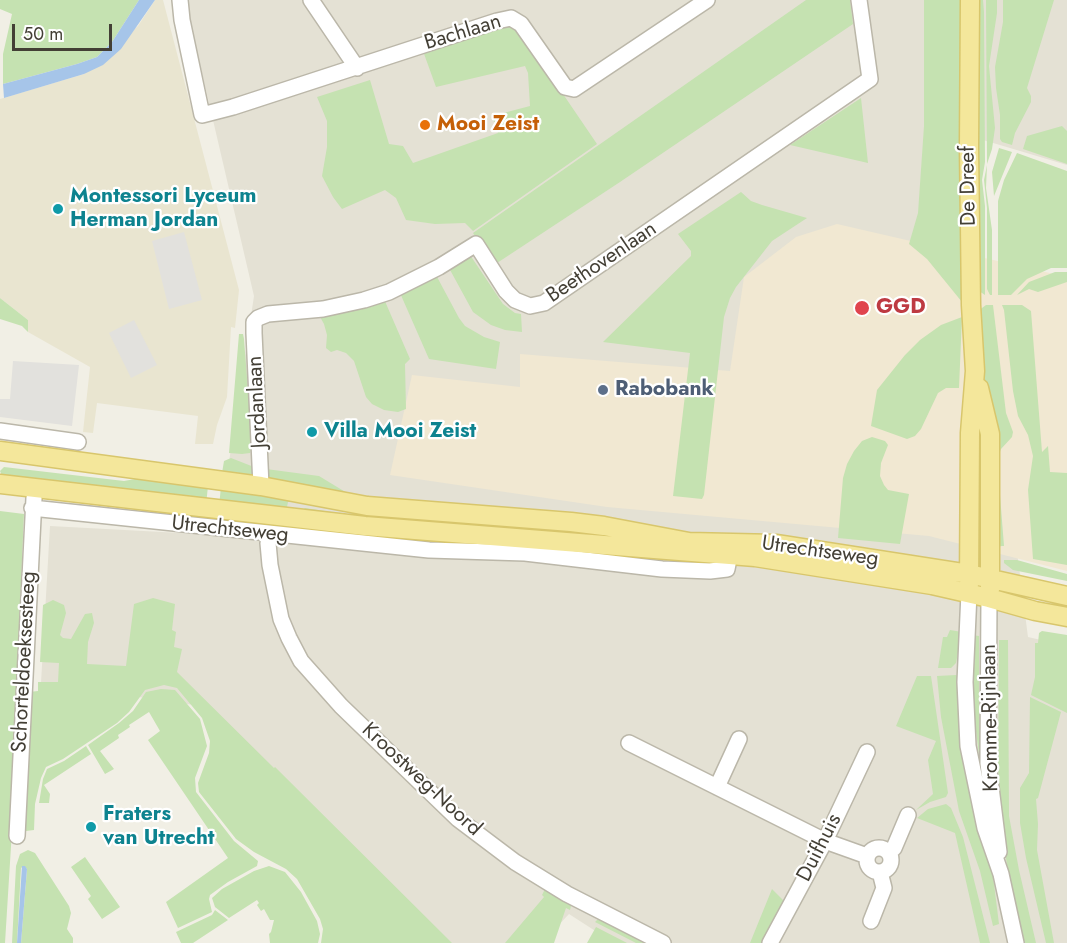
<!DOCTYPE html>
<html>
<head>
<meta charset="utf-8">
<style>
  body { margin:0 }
  #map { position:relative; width:1067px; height:943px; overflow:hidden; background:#f1efe5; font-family:Jost,sans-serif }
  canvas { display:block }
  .scale { position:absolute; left:12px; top:24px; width:100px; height:27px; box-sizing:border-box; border:3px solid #433f35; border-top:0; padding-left:8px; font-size:18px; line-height:21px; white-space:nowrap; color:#433f35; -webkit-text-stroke:4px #fff; paint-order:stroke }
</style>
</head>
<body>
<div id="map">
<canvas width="1067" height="943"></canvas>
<div class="scale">50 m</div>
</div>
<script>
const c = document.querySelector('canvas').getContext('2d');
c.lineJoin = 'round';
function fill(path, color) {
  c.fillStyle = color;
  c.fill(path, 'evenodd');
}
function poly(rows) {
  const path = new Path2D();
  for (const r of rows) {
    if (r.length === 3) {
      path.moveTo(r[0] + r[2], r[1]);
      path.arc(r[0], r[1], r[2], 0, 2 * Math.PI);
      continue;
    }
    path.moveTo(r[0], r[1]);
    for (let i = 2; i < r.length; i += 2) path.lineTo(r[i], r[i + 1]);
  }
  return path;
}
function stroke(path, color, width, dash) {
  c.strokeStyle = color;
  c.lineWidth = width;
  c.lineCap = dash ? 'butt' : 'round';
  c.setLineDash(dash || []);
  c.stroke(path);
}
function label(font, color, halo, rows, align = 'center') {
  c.font = font + ' Jost,sans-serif';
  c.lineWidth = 4.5;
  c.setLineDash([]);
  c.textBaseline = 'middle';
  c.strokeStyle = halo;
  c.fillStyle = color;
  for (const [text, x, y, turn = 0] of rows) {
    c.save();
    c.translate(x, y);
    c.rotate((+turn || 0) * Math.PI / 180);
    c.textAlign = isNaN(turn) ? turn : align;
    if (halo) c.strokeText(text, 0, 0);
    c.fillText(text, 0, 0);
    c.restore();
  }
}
fill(poly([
  [185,0,1067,0,1067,165,963,134,1028,637,1067,646,1067,943,614,943,569,914,542,943,432,943,194,705,41,683,50,526,218,535,254,296]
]), '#e4e1d4');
fill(poly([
  [837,224,1067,277,1067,571,929,536,607,507,390,475,412,375,520,387,520,354,730,371,744,277,796,237]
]), '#f1e8d2');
fill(poly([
  [155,0,163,0,239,290,235,328,231,327,227,397,217,425,213,444,195,444,198,416,97,403,93,433,83,432,90,367,28,332,28,320,0,298,0,99,84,74,138,26]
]), '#e9e5d0');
fill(poly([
  [0,0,139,0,112,42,97,57,77,64,3,84,3,54,12,14,0,9],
  [806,0,850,0,853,24,620,182,494,265,473,233],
  [924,0,963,0,962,302,927,259,909,244,918,213,924,126],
  [978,0,983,0,984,12,985,162,982,180,985,206,985,295,979,291],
  [986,0,997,0,997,13,989,66,995,128,992,149,987,164],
  [1003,0,1054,0,1027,88,1031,96,1031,102,1015,133,1012,145,1002,142,1000,139,1000,115,996,88,995,67,1003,22],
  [514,22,597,144,473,231,465,223,435,224,406,220,396,198,385,190,342,209,333,197,322,176,327,147,327,121,317,97,370,80,389,144,403,146,413,163,498,133,492,116,530,106,528,73,525,66,436,87,423,51],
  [861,98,868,163,790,145],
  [1062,126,1067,131,1067,164,1023,149,1027,136],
  [999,148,1012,152,994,196,992,172],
  [1017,153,1067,171,1067,268,1051,268,1027,279,1011,295,998,295,998,201,1004,180],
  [987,165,986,188,992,230,992,295,990,295,987,289,987,208,984,180],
  [741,192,751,201,762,205,807,218,772,241,736,287,730,298,724,317,704,495,702,499,673,496,690,353,603,342,691,256,691,251,678,234],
  [470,255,503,304,515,313,521,314,522,332,505,330,491,325,473,312,449,268],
  [1055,272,1067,272,1067,282,1038,292,1029,289,1017,295,1029,282],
  [436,275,459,318,465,326,484,337,500,342,496,369,429,359,400,293],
  [0,298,28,320,28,332,22,326,0,319],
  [384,299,410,359,405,364,406,409,398,412,384,410,372,404,366,397,354,361,346,353,337,350,331,352,326,348,327,335,324,324,319,315],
  [986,305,993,305,1006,413,1013,432,1012,437,1001,449,998,457,996,445,1004,546,1002,546,997,547,987,397,980,362,978,311],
  [1002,305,1022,305,1031,311,1042,452,1048,446,1050,472,1067,473,1067,565,1033,559,1028,490,1033,456,1028,435,1018,416,1013,391,1004,310],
  [962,317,959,388,946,388,938,393,921,429,915,436,907,439,871,426,877,390,905,355,920,340,941,325],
  [239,334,243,334,244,339,252,443,250,453,242,454,229,453],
  [984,425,985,546,979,546,979,428],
  [872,437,885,441,888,445,881,463,880,476,884,485,888,490,909,494,900,544,838,538,843,478,847,464,854,451,862,441],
  [231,458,254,467,252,475,250,476,222,473,224,461],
  [4,467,124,481,146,477,208,486,206,505,3,478,0,471],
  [266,469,319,476,347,493,341,494,270,480],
  [221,487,291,500,288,502,286,512,219,506],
  [305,508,357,516,364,511,564,530,562,532,513,528,507,533,302,511],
  [0,511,24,514,12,789,13,814,5,943,0,943],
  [1004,560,1017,560,1067,574,1067,581,1013,570,1004,563],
  [153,598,175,604,172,630,176,632,174,647,182,649,177,672,274,768,275,767,452,943,321,943,323,929,320,919,297,879,286,869,254,852,236,839,199,792,198,783,209,753,210,741,202,718,177,688,164,685,145,690,129,712,117,723,63,759,46,767,41,778,35,804,34,830,26,831,23,826,29,692,38,691,38,682,58,682,59,663,40,662,43,605,53,600,64,605,66,613,60,635,63,638,71,639,85,614,92,613,94,623,88,642,87,664,126,666,134,604],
  [950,630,962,632,956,663,951,668,938,668,943,637,947,637],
  [1042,631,1067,635,1067,713,1031,695,1035,677,1035,643,1038,643,1039,633],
  [972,635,979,636,979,728,982,757,979,755,975,723,967,709],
  [999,640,1008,640,1009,816,1019,870,1036,943,1023,943,1011,890,1002,833,998,767],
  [956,675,958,676,965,754,993,876,999,924,993,926,980,871,959,811,941,717,937,676],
  [917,676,931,676,948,793,946,797,930,802,916,810,933,794,928,760,936,741,896,726],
  [161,689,175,690,200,719,207,746,195,778,196,792,234,841,258,861,257,866,228,882,210,895,209,899,212,912,178,928,166,902,228,858,148,740,160,731,149,712,129,725,130,727,118,735,119,738,100,751,114,769,105,774,88,745,119,723,133,711,146,692],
  [1030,697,1061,712,1038,798,1036,799,1038,824,1037,850,1054,943,1046,943,1026,858,1020,823,1020,788,1029,773],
  [86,746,91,754,44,785,50,794,49,803,39,803,43,779,47,769,64,761],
  [946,804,951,808,963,837,990,943,980,943,955,833,917,818,928,809],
  [28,850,35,853,69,906,71,913,67,929,73,938,73,943,21,943,27,869,24,866,21,868,17,943,12,943,16,866,20,854],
  [85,857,120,907,102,919,88,899,91,896,71,867],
  [269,866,285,872,301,892,317,921,320,934,318,943,270,943,269,934,271,932,274,920,270,920,264,909,261,911,257,905,259,903,257,900,229,918,215,907,212,898,222,889,254,871],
  [545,889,570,903,571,906,570,910,566,908,554,943,505,943,544,897,542,895],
  [772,889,785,902,762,943,750,943],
  [215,910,228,920,193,943,181,943,176,932,212,915],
  [600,917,651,943,636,943,595,922],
  [596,927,627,943,587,943]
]), '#c5e2b1');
fill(poly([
  [184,232,202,300,169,309,152,241],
  [134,320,157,365,131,378,109,333],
  [13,361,79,365,72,426,0,417,0,399,10,399]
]), '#e2e1dd');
fill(poly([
  [139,0,155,0,121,49,103,65,84,74,4,98,3,84,77,64,97,57,112,42],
  [22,866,25,866,27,869,21,943,17,943]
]), '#a6c5e9');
const minor = poly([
  [180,0,182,20,202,115,233,107,497,21,511,18,521,24,565,87,574,89,707,0],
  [311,0,357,68],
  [0,431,78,442],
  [261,486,254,333,254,322,258,318,268,314,323,309,364,300,389,292,439,267,476,244,506,291,515,300,530,306,544,303,870,79,859,0],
  [32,508,429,550,525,553,662,569,710,571,727,569,730,554],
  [268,543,270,565,281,619,289,638,301,661,341,706,458,819,515,862,567,894,663,943],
  [969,593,965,682,968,746,985,828,1001,874,1016,943],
  [989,598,988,763,999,852],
  [629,743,825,841,867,856],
  [717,787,739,739],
  [17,836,34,498],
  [879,860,12],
  [889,853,894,848,908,815],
  [871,921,884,888,880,872],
  [770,943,825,841,867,752]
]);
const major = poly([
  [979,388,990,434,990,590],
  [0,451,261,486,367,506,571,522,604,526,689,542,776,544,969,574,1067,596],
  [0,484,365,526,755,557,932,585,989,598,1035,611,1067,617],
  [969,585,970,433,975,371,971,305,969,147,970,0]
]);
stroke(minor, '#bbb7a9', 18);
stroke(major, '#d8c66c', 21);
stroke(minor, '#fff', 15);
stroke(major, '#f4e79b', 18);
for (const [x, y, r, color] of [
  [425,125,6,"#e8710a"],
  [58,209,6,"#0f9aa8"],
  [862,308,8,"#e0444e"],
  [603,390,6,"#5c6f8a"],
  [312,432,6,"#0f9aa8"],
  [91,827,6,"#0f9aa8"]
]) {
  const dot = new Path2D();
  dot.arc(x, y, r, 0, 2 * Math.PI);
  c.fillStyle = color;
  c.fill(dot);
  stroke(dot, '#fff', 2);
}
label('21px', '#433f35', '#fff', [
  ["Bachlaan",463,33,-17],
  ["De Dreef",969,186,-91],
  ["Beethovenlaan",602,263,-34],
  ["Jordanlaan",258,402,-93],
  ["Utrechtseweg",230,530,6],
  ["Utrechtseweg",820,552,8],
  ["Schorteldoeksesteeg",25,662,-87],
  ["Kromme-Rijnlaan",991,718,-91],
  ["Kroostweg-Noord",421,780,43],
  ["Duifhuis",820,848,-63]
]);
label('bold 21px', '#c56008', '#fff', [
  ["Mooi Zeist",437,125]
], 'left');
label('bold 21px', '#0d838f', '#fff', [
  ["Montessori Lyceum",70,197],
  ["Herman Jordan",70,221],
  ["Villa Mooi Zeist",324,432],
  ["Fraters",103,815],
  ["van Utrecht",103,839]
], 'left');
label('bold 21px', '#be3a42', '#fff', [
  ["GGD",876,308]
], 'left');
label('bold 21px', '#4e5e75', '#fff', [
  ["Rabobank",615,390]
], 'left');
</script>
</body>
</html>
